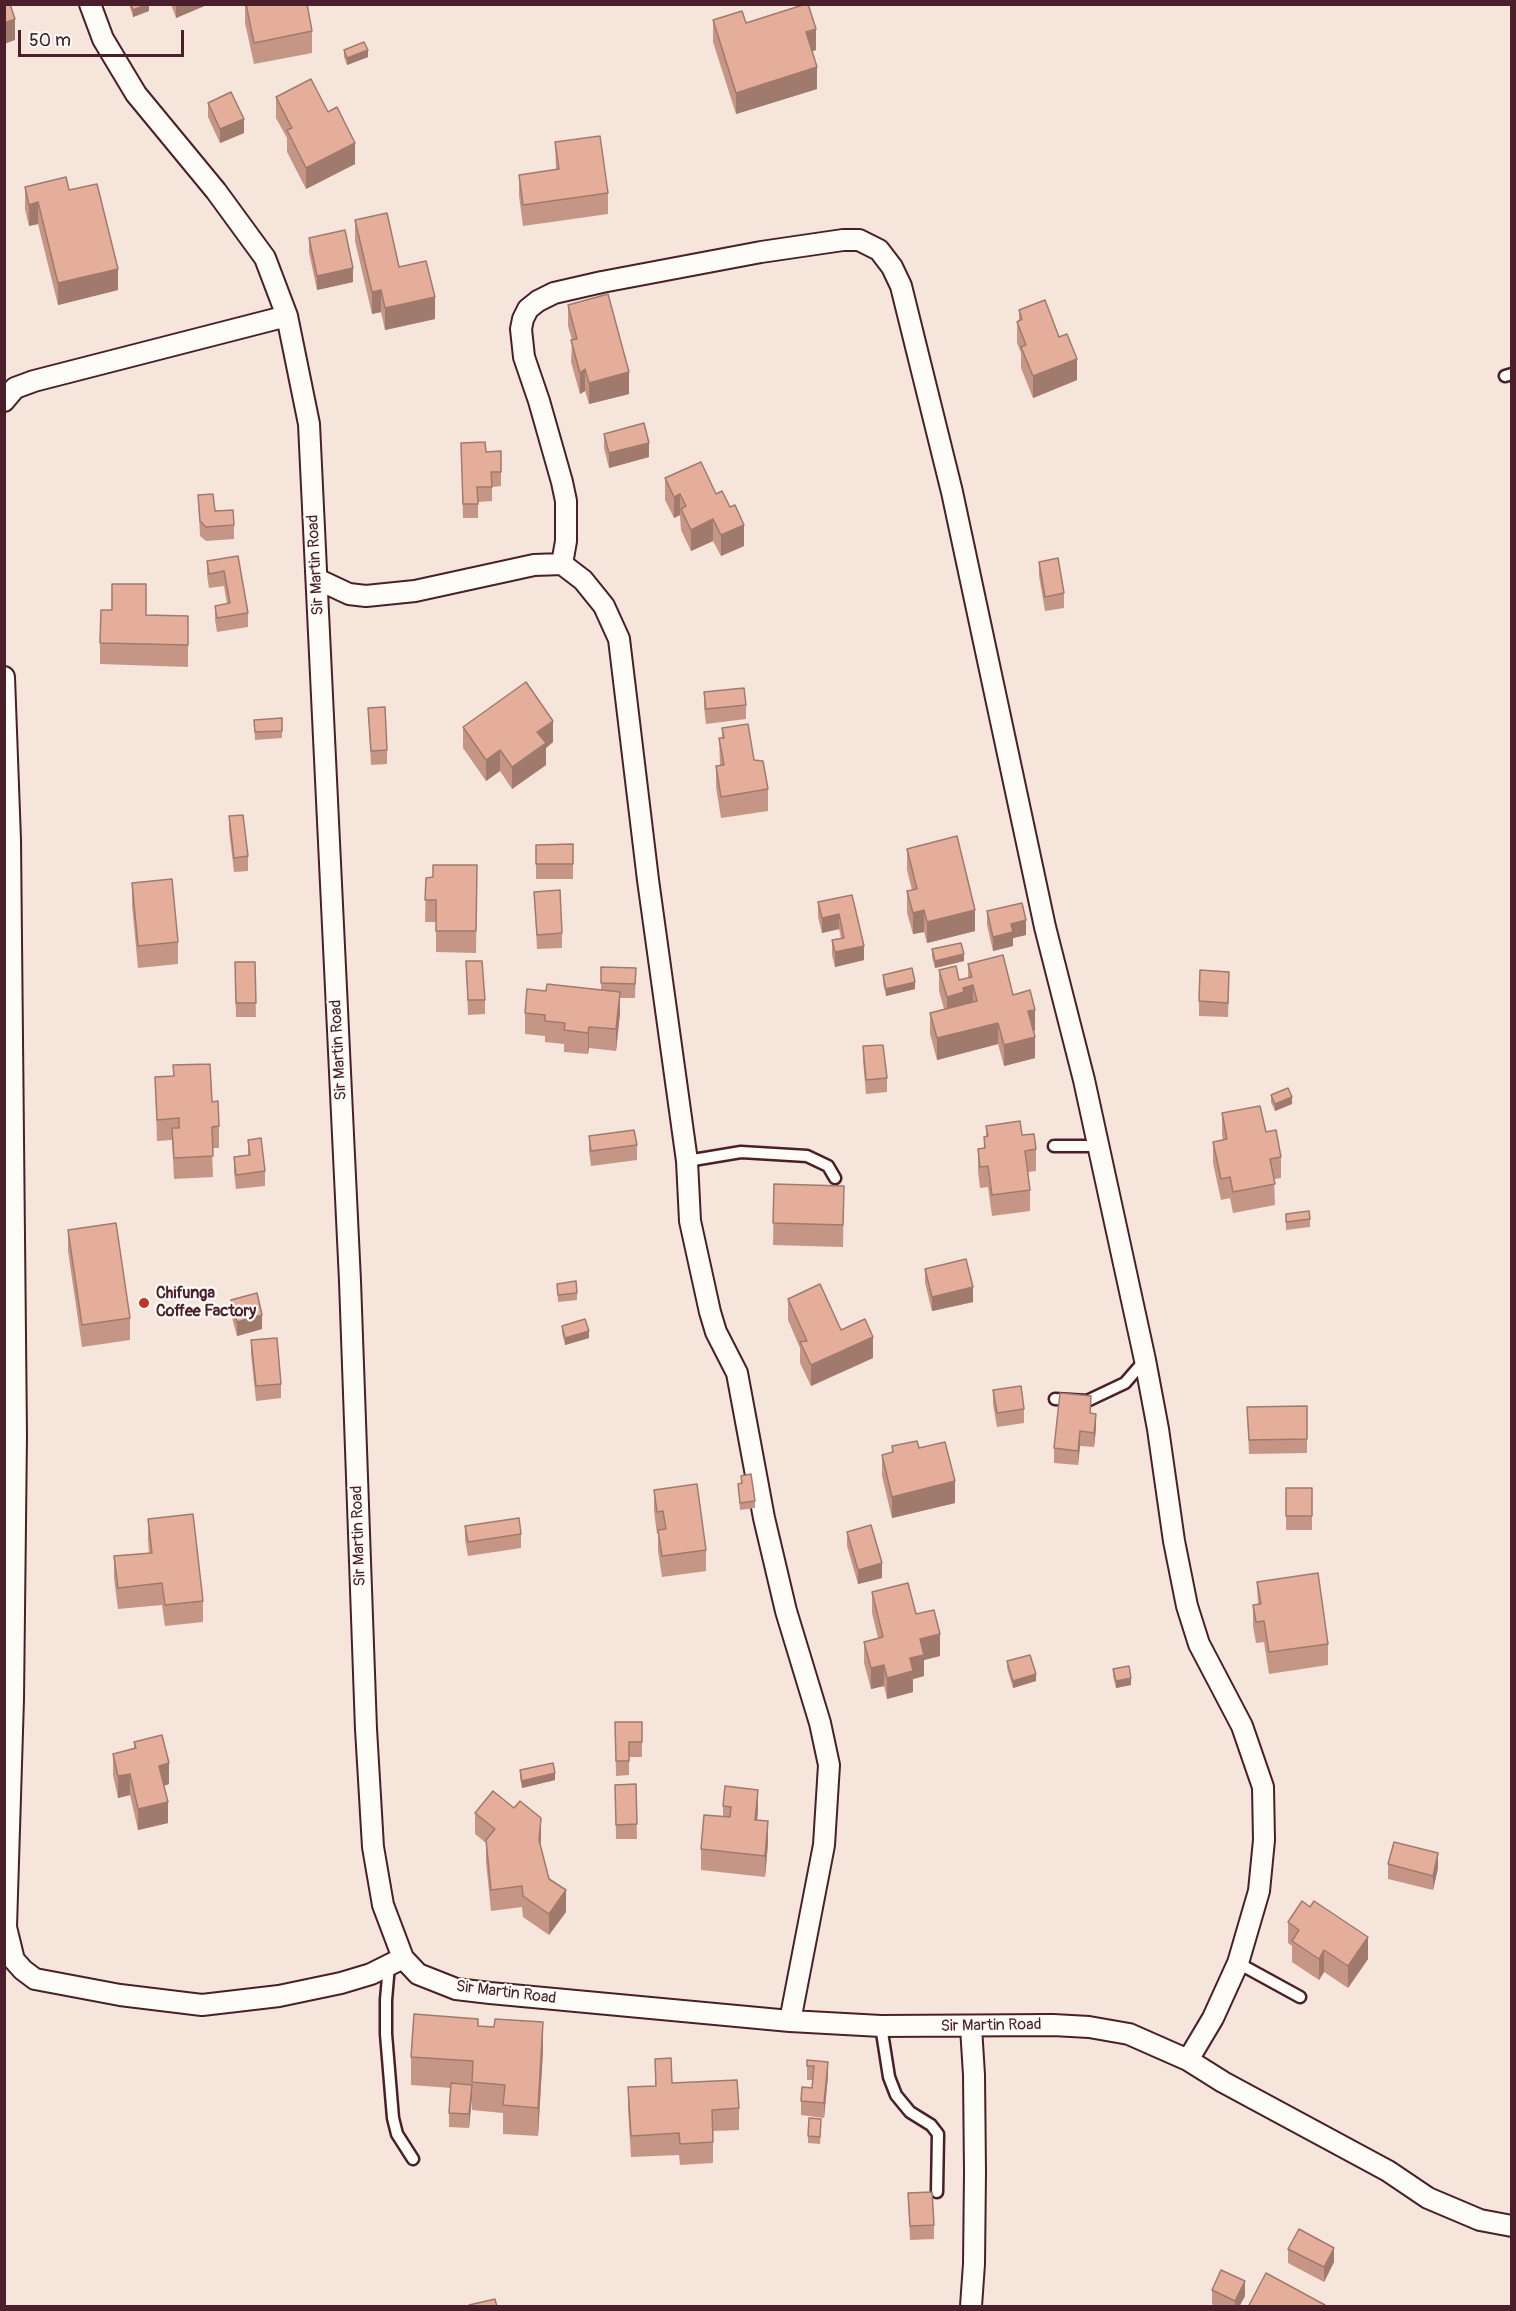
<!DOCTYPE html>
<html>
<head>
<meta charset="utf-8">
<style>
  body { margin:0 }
  #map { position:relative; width:1516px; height:2311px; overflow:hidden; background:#f6e5db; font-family:Pangolin,sans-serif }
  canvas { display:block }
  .frame { position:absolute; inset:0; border:6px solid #4a1f2b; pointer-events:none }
  .scale { position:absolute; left:18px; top:30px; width:166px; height:27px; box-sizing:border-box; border:3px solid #4a1f2b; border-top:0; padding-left:8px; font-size:18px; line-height:21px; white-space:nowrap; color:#4a1f2b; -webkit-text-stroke:4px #fdfcf7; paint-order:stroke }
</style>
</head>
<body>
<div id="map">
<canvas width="1516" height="2311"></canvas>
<div class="frame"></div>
<div class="scale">50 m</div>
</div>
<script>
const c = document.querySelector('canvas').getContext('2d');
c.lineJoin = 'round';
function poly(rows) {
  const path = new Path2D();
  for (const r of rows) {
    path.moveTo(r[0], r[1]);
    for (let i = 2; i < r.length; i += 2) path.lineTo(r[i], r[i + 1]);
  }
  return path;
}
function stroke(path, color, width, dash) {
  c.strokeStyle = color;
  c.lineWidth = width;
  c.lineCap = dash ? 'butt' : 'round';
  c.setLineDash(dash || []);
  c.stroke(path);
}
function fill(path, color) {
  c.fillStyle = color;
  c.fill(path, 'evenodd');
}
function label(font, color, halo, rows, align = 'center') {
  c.font = font + ' Pangolin,sans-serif';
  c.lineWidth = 4.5;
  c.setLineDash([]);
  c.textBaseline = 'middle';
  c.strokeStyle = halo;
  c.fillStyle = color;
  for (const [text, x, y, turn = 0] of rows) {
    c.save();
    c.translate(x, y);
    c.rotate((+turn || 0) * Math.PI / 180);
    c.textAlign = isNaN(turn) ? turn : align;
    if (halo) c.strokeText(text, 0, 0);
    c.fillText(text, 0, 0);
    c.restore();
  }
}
const service = poly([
  [1505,376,1512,374],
  [1054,1146,1100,1146],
  [687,1161,741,1152,807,1156,828,1166,835,1178],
  [1055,1399,1087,1401,1125,1383,1145,1360],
  [1238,1963,1300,1997],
  [389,1965,386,2000,386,2034,393,2118,397,2134,413,2159],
  [881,2026,889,2077,896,2095,910,2112,931,2125,938,2134,937,2192]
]);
const minor = poly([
  [90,4,103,39,136,94,216,191,265,258,287,316,309,424,350,1281,366,1729,373,1847,383,1905,403,1958,418,1974,456,1989,490,1993,790,2021,881,2026,1053,2025,1089,2027,1129,2034,1188,2060,1223,2082,1388,2171,1428,2198,1480,2220,1512,2226],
  [4,401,15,388,34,381,287,316],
  [562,564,566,541,566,501,562,482,539,401,524,357,521,329,523,319,528,309,538,301,554,293,602,282,761,252,843,240,859,240,879,250,892,267,901,286,952,492,1045,927,1084,1080,1145,1360,1158,1429,1174,1541,1187,1606,1199,1644,1242,1726,1263,1787,1264,1840,1259,1891,1238,1963,1213,2018,1188,2060],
  [317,579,349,594,366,596,415,591,534,565,562,564,583,580,604,606,619,639,648,880,687,1161,690,1221,710,1312,716,1332,737,1373,764,1518,786,1611,820,1723,829,1765,824,1845,790,2021],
  [4,677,10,840,16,1435,13,1699,6,1927,14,1960,23,1970,35,1979,120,1995,202,2005,279,1996,341,1983,371,1974,403,1958],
  [971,2306,974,2264,975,2172,974,2075,971,2027]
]);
stroke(service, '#4a1f2b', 15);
stroke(minor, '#4a1f2b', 24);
stroke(service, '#fdfcf7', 10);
stroke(minor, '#fdfcf7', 20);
fill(poly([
  [129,4,149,4,149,11,133,17],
  [171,4,209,4,176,18],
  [245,4,307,4,312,31,312,53,254,64,245,23],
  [713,20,746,23,816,50,812,51,817,89,736,114,713,42],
  [344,50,368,57,347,65,344,57],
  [276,97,328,112,355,164,306,189,287,152,287,138,276,118],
  [208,103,244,133,220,143,208,117],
  [555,142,608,193,608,214,523,226,519,196,519,175,556,170],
  [25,187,118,290,58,305,38,224,29,226,25,209],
  [355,220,399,267,435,319,385,330,381,312,372,314,355,241],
  [309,238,353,282,317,290,309,252],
  [568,305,629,394,589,404,585,391,580,394,571,362,572,340,568,326],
  [1019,310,1077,380,1033,398,1021,368,1021,353,1017,343,1017,322,1019,321],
  [604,434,649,457,609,468,604,448],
  [461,443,486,452,501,451,501,486,492,487,492,501,478,502,478,518,463,518],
  [665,478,716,494,744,546,721,556,713,541,691,551,681,530,680,515,674,518,665,500],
  [198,495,215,511,234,525,234,539,206,541,200,536],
  [238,556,248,613,248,627,217,632,215,620,215,606,227,604,224,586,209,588,207,575,207,561],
  [1039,562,1064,593,1064,608,1045,611,1039,576],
  [146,615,188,616,188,667,100,664,100,643],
  [704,692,746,705,746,719,706,724,704,707],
  [368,708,387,750,387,764,371,765],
  [282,718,282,738,255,740,254,720],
  [463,727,553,742,546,748,546,765,512,789,500,771,486,781,463,748],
  [722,728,754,760,768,789,768,811,721,818,716,787,716,766,720,765,719,738,722,738],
  [229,816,248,856,248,871,234,872,229,830],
  [573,844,573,879,536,879,536,845],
  [907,849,975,931,927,943,924,932,913,934,907,913,907,891,912,890,907,870],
  [477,865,476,953,436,952,436,922,425,922,426,878,433,877],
  [132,883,178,942,178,964,138,968,132,905],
  [534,892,562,933,562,948,537,949],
  [852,895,864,960,835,967,832,955,832,940,841,938,839,929,822,933,818,917,818,902],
  [987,911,1026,935,1013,938,1013,946,993,951,987,925],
  [932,949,964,961,935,968,932,957],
  [466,961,485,1000,485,1014,468,1015],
  [255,962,256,1017,236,1017,235,976],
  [968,964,1013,995,1035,1031,1033,1031,1035,1058,1004,1066,998,1044,937,1060,930,1034,930,1013,944,1009,939,991,939,970,959,980,968,978],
  [601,967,636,968,635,998,620,998,620,1013,616,1051,589,1048,588,1054,564,1052,564,1044,545,1042,545,1036,525,1034,525,1013,546,991,601,990],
  [883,975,915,989,886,996,883,983],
  [1229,986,1228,1017,1199,1016,1199,1001],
  [863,1046,887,1078,887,1092,866,1094,863,1061],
  [173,1065,212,1102,219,1126,219,1148,212,1148,213,1177,174,1179,172,1140,157,1141,155,1077,173,1076],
  [1271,1095,1292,1104,1275,1111,1271,1102],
  [1222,1113,1266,1132,1281,1157,1281,1178,1274,1179,1275,1205,1233,1213,1230,1198,1221,1200,1213,1163,1213,1142,1223,1140,1222,1135],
  [986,1126,1022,1135,1036,1149,1036,1171,1028,1172,1030,1190,1030,1211,992,1216,988,1187,980,1188,978,1171,978,1149,984,1149,984,1137,986,1136],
  [589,1136,637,1145,637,1160,591,1166,589,1151],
  [248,1140,265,1171,265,1186,236,1189,234,1172,234,1157,248,1156],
  [774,1184,844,1186,843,1247,773,1245],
  [1286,1214,1310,1219,1310,1227,1286,1230],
  [68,1230,130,1318,130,1340,82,1347,68,1251],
  [925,1269,973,1302,932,1311,925,1283],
  [557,1284,577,1293,577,1300,558,1302],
  [788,1299,841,1330,873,1358,811,1386,800,1363,800,1348,788,1320],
  [231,1300,262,1329,237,1336,231,1314],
  [562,1326,589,1338,565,1345,562,1333],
  [251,1340,281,1384,281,1398,256,1401,251,1354],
  [993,1390,1024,1409,1024,1423,997,1427,993,1404],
  [1307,1406,1307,1453,1249,1454,1247,1407],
  [1091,1413,1096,1428,1094,1447,1080,1446,1078,1465,1054,1463,1054,1448],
  [892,1446,919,1448,955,1503,892,1518,882,1476,882,1455,892,1452],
  [741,1476,755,1501,755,1508,740,1510,738,1484,741,1483],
  [1286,1488,1312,1488,1312,1530,1286,1530],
  [654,1490,706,1550,706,1571,662,1577,658,1551,658,1533,657,1534,654,1511],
  [148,1519,203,1601,203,1622,165,1626,162,1605,118,1609,114,1578,114,1556,149,1553,148,1540],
  [465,1526,521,1534,521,1548,468,1556,465,1540],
  [847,1532,882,1578,858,1584,847,1546],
  [1257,1582,1328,1644,1328,1665,1269,1674,1264,1642,1256,1643,1253,1626,1253,1605,1258,1604],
  [872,1592,916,1614,940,1656,924,1660,924,1676,913,1679,913,1692,887,1699,884,1686,871,1689,864,1663,864,1642,878,1638,872,1613],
  [1007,1661,1036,1681,1013,1688,1007,1668],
  [1113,1669,1131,1685,1116,1688,1113,1676],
  [615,1722,642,1722,642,1757,629,1757,629,1775,616,1776],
  [134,1742,169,1784,164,1786,168,1823,138,1830,130,1795,118,1798,113,1775,113,1754,134,1748],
  [520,1770,555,1780,522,1788,520,1778],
  [636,1784,637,1839,616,1839,615,1785],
  [723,1806,758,1811,757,1820,768,1843,765,1877,701,1870,701,1849,723,1817],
  [514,1808,541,1839,540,1846,549,1879,566,1912,549,1935,523,1917,522,1907,491,1911,486,1862,486,1843,475,1834,475,1813],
  [1388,1864,1438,1868,1433,1890,1388,1879],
  [1288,1922,1368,1959,1348,1988,1324,1972,1319,1980,1292,1962,1292,1946,1288,1943],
  [478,2026,543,2050,538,2136,503,2134,503,2113,472,2110,472,2089,469,2128,449,2127,449,2113,451,2088,411,2085,411,2057],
  [655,2059,672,2083,739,2108,739,2130,713,2131,713,2163,680,2165,679,2155,631,2157,628,2109,628,2087,655,2086],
  [828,2062,828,2076,824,2118,801,2115,801,2101,812,2088,813,2080,807,2080,807,2066],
  [821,2126,820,2144,808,2143,808,2136],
  [908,2193,934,2225,934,2239,910,2240],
  [1288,2249,1334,2262,1324,2282,1288,2263],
  [1212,2290,1245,2296,1239,2307,1216,2307,1212,2304]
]), '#c59685');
fill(poly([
  [149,4,149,11,133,17,133,10],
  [176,4,209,4,176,18],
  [15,19,15,40,4,44,4,23],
  [816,29,816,50,806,53,806,32],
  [368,50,368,57,347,65,347,58],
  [817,67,817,89,736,114,736,93],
  [244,119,244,133,220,143,220,129],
  [355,143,355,164,306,189,306,168],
  [38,202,38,224,29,226,29,205],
  [353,268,353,282,317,290,317,276],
  [118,269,118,290,58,305,58,283],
  [381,290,381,312,372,314,372,292],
  [435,297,435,319,385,330,385,308],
  [1077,359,1077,380,1033,398,1033,376],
  [585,369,585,391,580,394,580,373],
  [629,372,629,394,589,404,589,383],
  [649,443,649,457,609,468,609,453],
  [680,494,680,515,674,518,674,497],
  [713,519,713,541,691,551,691,530],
  [744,525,744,546,721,556,721,535],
  [553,721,553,742,546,748,546,765,512,789,512,767,537,732],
  [500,750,500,771,486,781,486,760],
  [924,910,924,932,913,934,913,913],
  [975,910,975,931,927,943,927,922],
  [839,914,839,929,822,933,822,918],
  [1026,920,1026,935,1013,938,1013,946,993,951,993,937,1011,924],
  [864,946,864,960,835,967,835,952],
  [964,954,964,961,935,968,935,961],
  [915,982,915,989,886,996,886,989],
  [973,985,973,1007,947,1018,947,997,963,988],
  [620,992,620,1013,616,1051,616,1029],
  [1035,1010,1035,1031,1028,1033,1028,1011],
  [998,1023,998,1044,937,1060,937,1038],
  [589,1027,589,1048,588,1054,588,1033],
  [1035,1037,1035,1058,1004,1066,1004,1045],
  [1292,1097,1292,1104,1275,1111,1275,1104],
  [973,1287,973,1302,932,1311,932,1297],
  [262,1315,262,1329,237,1336,237,1322],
  [589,1331,589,1338,565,1345,565,1338],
  [873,1337,873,1358,811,1386,811,1365],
  [1096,1414,1096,1428,1094,1447,1094,1433],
  [1080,1431,1080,1446,1078,1465,1078,1451],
  [955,1481,955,1503,892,1518,892,1497],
  [882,1563,882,1578,858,1584,858,1570],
  [940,1634,940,1656,924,1660,924,1676,913,1679,913,1692,887,1699,887,1678,910,1658,920,1639],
  [884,1665,884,1686,871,1689,871,1668],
  [1036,1674,1036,1681,1013,1688,1013,1681],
  [1131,1678,1131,1685,1116,1688,1116,1681],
  [169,1763,169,1784,159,1787,159,1766],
  [555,1773,555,1780,522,1788,522,1781],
  [130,1774,130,1795,118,1798,118,1776],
  [758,1790,758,1811,755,1842,755,1820],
  [168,1802,168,1823,138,1830,138,1809],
  [541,1818,541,1839,539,1862,539,1840],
  [768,1821,768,1843,765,1877,765,1856],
  [1438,1853,1438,1868,1433,1890,1433,1876],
  [566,1890,566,1912,549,1935,549,1914],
  [1368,1937,1368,1959,1348,1988,1348,1966],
  [1324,1950,1324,1972,1319,1980,1319,1959],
  [543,2022,543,2050,538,2136,538,2108],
  [828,2062,828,2076,824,2118,824,2103],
  [472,2085,472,2099,469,2128,469,2114],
  [1334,2248,1334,2262,1324,2282,1324,2267],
  [1245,2281,1245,2296,1239,2307,1235,2307,1235,2301]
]), '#a07a6c');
const building = poly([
  [4,4,10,4,15,19,4,23,4,4],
  [131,4,148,4,133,10,131,4],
  [246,4,307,4,312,31,254,43,246,4],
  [806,4,808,4,816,29,806,32,817,67,736,93,713,20,742,11,746,23,806,4],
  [364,42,368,50,347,58,344,50,364,42],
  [311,79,328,112,337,107,355,143,306,168,287,130,292,128,276,97,311,79],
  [231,92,244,119,220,129,208,103,231,92],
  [600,136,608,193,523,205,519,175,559,169,555,142,600,136],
  [66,177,69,190,97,184,118,269,58,283,38,202,29,205,25,187,66,177],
  [387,213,399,267,426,261,435,297,385,308,381,290,372,292,355,220,387,213],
  [345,230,353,268,317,276,309,238,345,230],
  [608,294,629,372,589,383,585,369,580,373,571,340,577,339,568,305,608,294],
  [1045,300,1059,337,1067,334,1077,359,1033,376,1021,347,1026,345,1017,322,1022,319,1019,310,1045,300],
  [644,423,649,443,609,453,604,434,644,423],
  [485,442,486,452,501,451,501,472,491,472,492,487,477,487,478,504,463,504,461,443,485,442],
  [701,462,716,494,722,491,730,507,735,505,744,525,721,535,713,519,691,530,681,509,686,506,680,494,674,497,665,478,701,462],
  [213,494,215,511,233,510,234,525,206,527,200,521,198,495,213,494],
  [238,556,248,613,217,618,215,606,230,603,224,571,209,574,207,561,238,556],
  [1058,558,1064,593,1045,597,1039,562,1058,558],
  [112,584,146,584,146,615,188,616,188,645,100,643,101,610,112,610,112,584],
  [526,682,553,721,537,732,546,743,512,767,500,750,486,760,463,727,526,682],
  [744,688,746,705,706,709,704,692,744,688],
  [385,707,387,750,371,751,368,708,385,707],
  [282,718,282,731,255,732,254,720,282,718],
  [748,724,754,760,763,761,768,789,721,797,716,766,724,765,719,738,724,738,722,728,748,724],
  [243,815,248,856,234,858,229,816,243,815],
  [957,836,975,910,927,922,924,910,913,913,907,891,917,889,907,849,957,836],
  [573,844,573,864,536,864,536,845,573,844],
  [433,865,477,865,476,931,436,931,436,900,425,900,426,878,433,877,433,865],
  [172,879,178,942,138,946,132,883,172,879],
  [560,890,562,933,537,935,534,892,560,890],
  [852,895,864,946,835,952,832,940,844,938,839,914,822,918,818,902,852,895],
  [1022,903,1026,920,1011,924,1013,932,993,937,987,911,1022,903],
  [961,943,964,954,935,961,932,949,961,943],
  [1003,955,1013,995,1030,990,1035,1010,1028,1011,1035,1037,1004,1045,998,1023,937,1038,930,1013,977,1001,973,985,963,988,964,992,947,997,939,970,956,966,959,980,972,977,968,964,1003,955],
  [466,961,482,961,485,1000,468,1000,466,961],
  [235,962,255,962,256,1003,236,1003,235,962],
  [601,967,636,968,635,984,601,983,601,967],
  [912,968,915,982,886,989,883,975,912,968],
  [1200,970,1229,972,1228,1003,1199,1001,1200,970],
  [547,984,620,992,616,1029,589,1027,588,1033,564,1030,565,1023,545,1021,545,1015,525,1013,527,989,546,991,547,984],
  [883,1045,887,1078,866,1080,863,1046,883,1045],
  [210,1064,212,1102,218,1101,219,1126,212,1127,213,1156,174,1158,172,1128,179,1128,179,1118,157,1120,155,1077,174,1076,173,1065,210,1064],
  [1288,1088,1292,1097,1275,1104,1271,1095,1288,1088],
  [1260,1106,1266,1132,1276,1130,1281,1157,1270,1159,1275,1184,1233,1192,1230,1177,1221,1179,1213,1142,1227,1139,1222,1113,1260,1106],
  [1020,1121,1022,1135,1034,1134,1036,1149,1025,1151,1030,1190,992,1195,988,1166,980,1167,978,1149,985,1148,984,1137,988,1136,986,1126,1020,1121],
  [634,1130,637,1145,591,1151,589,1136,634,1130],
  [261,1138,265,1171,236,1175,234,1157,250,1155,248,1140,261,1138],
  [774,1184,844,1186,843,1225,773,1223,774,1184],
  [1309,1211,1310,1219,1286,1222,1286,1214,1309,1211],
  [116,1223,130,1318,82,1325,68,1230,116,1223],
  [966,1259,973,1287,932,1297,925,1269,966,1259],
  [576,1281,577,1293,558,1295,557,1284,576,1281],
  [820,1284,841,1330,865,1319,873,1337,811,1365,800,1342,807,1341,788,1299,820,1284],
  [257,1293,262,1315,237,1322,231,1300,257,1293],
  [585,1319,589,1331,565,1338,562,1326,585,1319],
  [277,1338,281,1384,256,1386,251,1340,277,1338],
  [1021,1386,1024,1409,997,1413,993,1390,1021,1386],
  [1060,1393,1091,1396,1090,1413,1096,1414,1094,1433,1080,1431,1078,1451,1054,1448,1060,1393],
  [1307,1406,1307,1439,1249,1440,1247,1407,1307,1406],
  [917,1441,919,1448,945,1442,955,1481,892,1497,882,1455,893,1452,892,1446,917,1441],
  [751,1474,755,1501,740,1503,738,1484,742,1483,741,1476,751,1474],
  [697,1484,706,1550,662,1556,658,1530,666,1529,663,1511,657,1512,654,1490,697,1484],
  [1286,1488,1312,1488,1312,1516,1286,1516,1286,1488],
  [193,1514,203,1601,165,1605,162,1583,118,1588,114,1556,152,1553,148,1519,193,1514],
  [519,1518,521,1534,468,1542,465,1526,519,1518],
  [871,1525,882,1563,858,1570,847,1532,871,1525],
  [1318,1573,1328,1644,1269,1652,1264,1621,1256,1622,1253,1605,1261,1604,1257,1582,1318,1573],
  [908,1583,916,1614,934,1610,940,1634,920,1639,924,1655,910,1658,913,1671,887,1678,884,1665,871,1668,864,1642,883,1637,872,1592,908,1583],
  [1030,1655,1036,1674,1013,1681,1007,1661,1030,1655],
  [1129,1666,1131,1678,1116,1681,1113,1669,1129,1666],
  [615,1722,642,1722,642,1742,629,1742,629,1761,616,1761,615,1722],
  [162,1735,169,1763,159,1766,168,1802,138,1809,130,1774,118,1776,113,1754,136,1748,134,1742,162,1735],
  [553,1763,555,1773,522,1781,520,1770,553,1763],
  [636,1784,637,1824,616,1825,615,1785,636,1784],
  [725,1786,758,1790,755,1820,768,1821,765,1856,701,1849,704,1815,730,1817,731,1807,723,1806,725,1786],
  [493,1791,514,1808,520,1801,541,1818,539,1840,549,1879,566,1890,549,1914,523,1896,522,1886,491,1890,486,1840,495,1829,475,1813,493,1791],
  [1394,1842,1438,1853,1433,1876,1388,1864,1394,1842],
  [1302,1901,1310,1907,1314,1901,1368,1937,1348,1966,1324,1950,1319,1959,1292,1941,1299,1930,1288,1922,1302,1901],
  [414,2014,478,2019,478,2026,494,2027,495,2019,543,2022,538,2108,503,2105,505,2085,472,2082,473,2061,411,2057,414,2014],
  [671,2058,672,2083,737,2080,739,2108,712,2110,713,2142,680,2144,679,2133,631,2136,628,2087,656,2086,655,2059,671,2058],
  [807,2060,828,2062,824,2103,801,2101,802,2087,812,2088,814,2066,807,2066,807,2060],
  [451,2083,472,2085,469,2114,449,2113,451,2083],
  [809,2118,821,2119,820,2137,808,2136,809,2118],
  [932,2192,934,2225,910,2226,908,2193,932,2192],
  [1299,2229,1334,2248,1324,2267,1288,2249,1299,2229],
  [1221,2270,1245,2281,1235,2301,1212,2290,1221,2270],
  [1266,2273,1325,2305,1324,2307,1248,2307,1266,2273],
  [495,2299,497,2307,469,2307,469,2305,495,2299]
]);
fill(building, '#e5ae9b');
stroke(building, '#a07a6c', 1.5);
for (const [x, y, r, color] of [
  [144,1303,6,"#c8321e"]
]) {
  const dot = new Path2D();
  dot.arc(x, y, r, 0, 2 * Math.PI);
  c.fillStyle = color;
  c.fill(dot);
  stroke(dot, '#fdfcf7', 2);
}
label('16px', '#4a1f2b', '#fdfcf7', [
  ["Sir Martin Road",316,565,-93],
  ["Sir Martin Road",339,1050,-93],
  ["Sir Martin Road",359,1536,-92],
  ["Sir Martin Road",506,1993,7],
  ["Sir Martin Road",991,2026,-1]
]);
label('bold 16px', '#4a1f2b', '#fdfcf7', [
  ["Chifunga",156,1294],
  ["Coffee Factory",156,1312]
], 'left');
</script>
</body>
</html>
